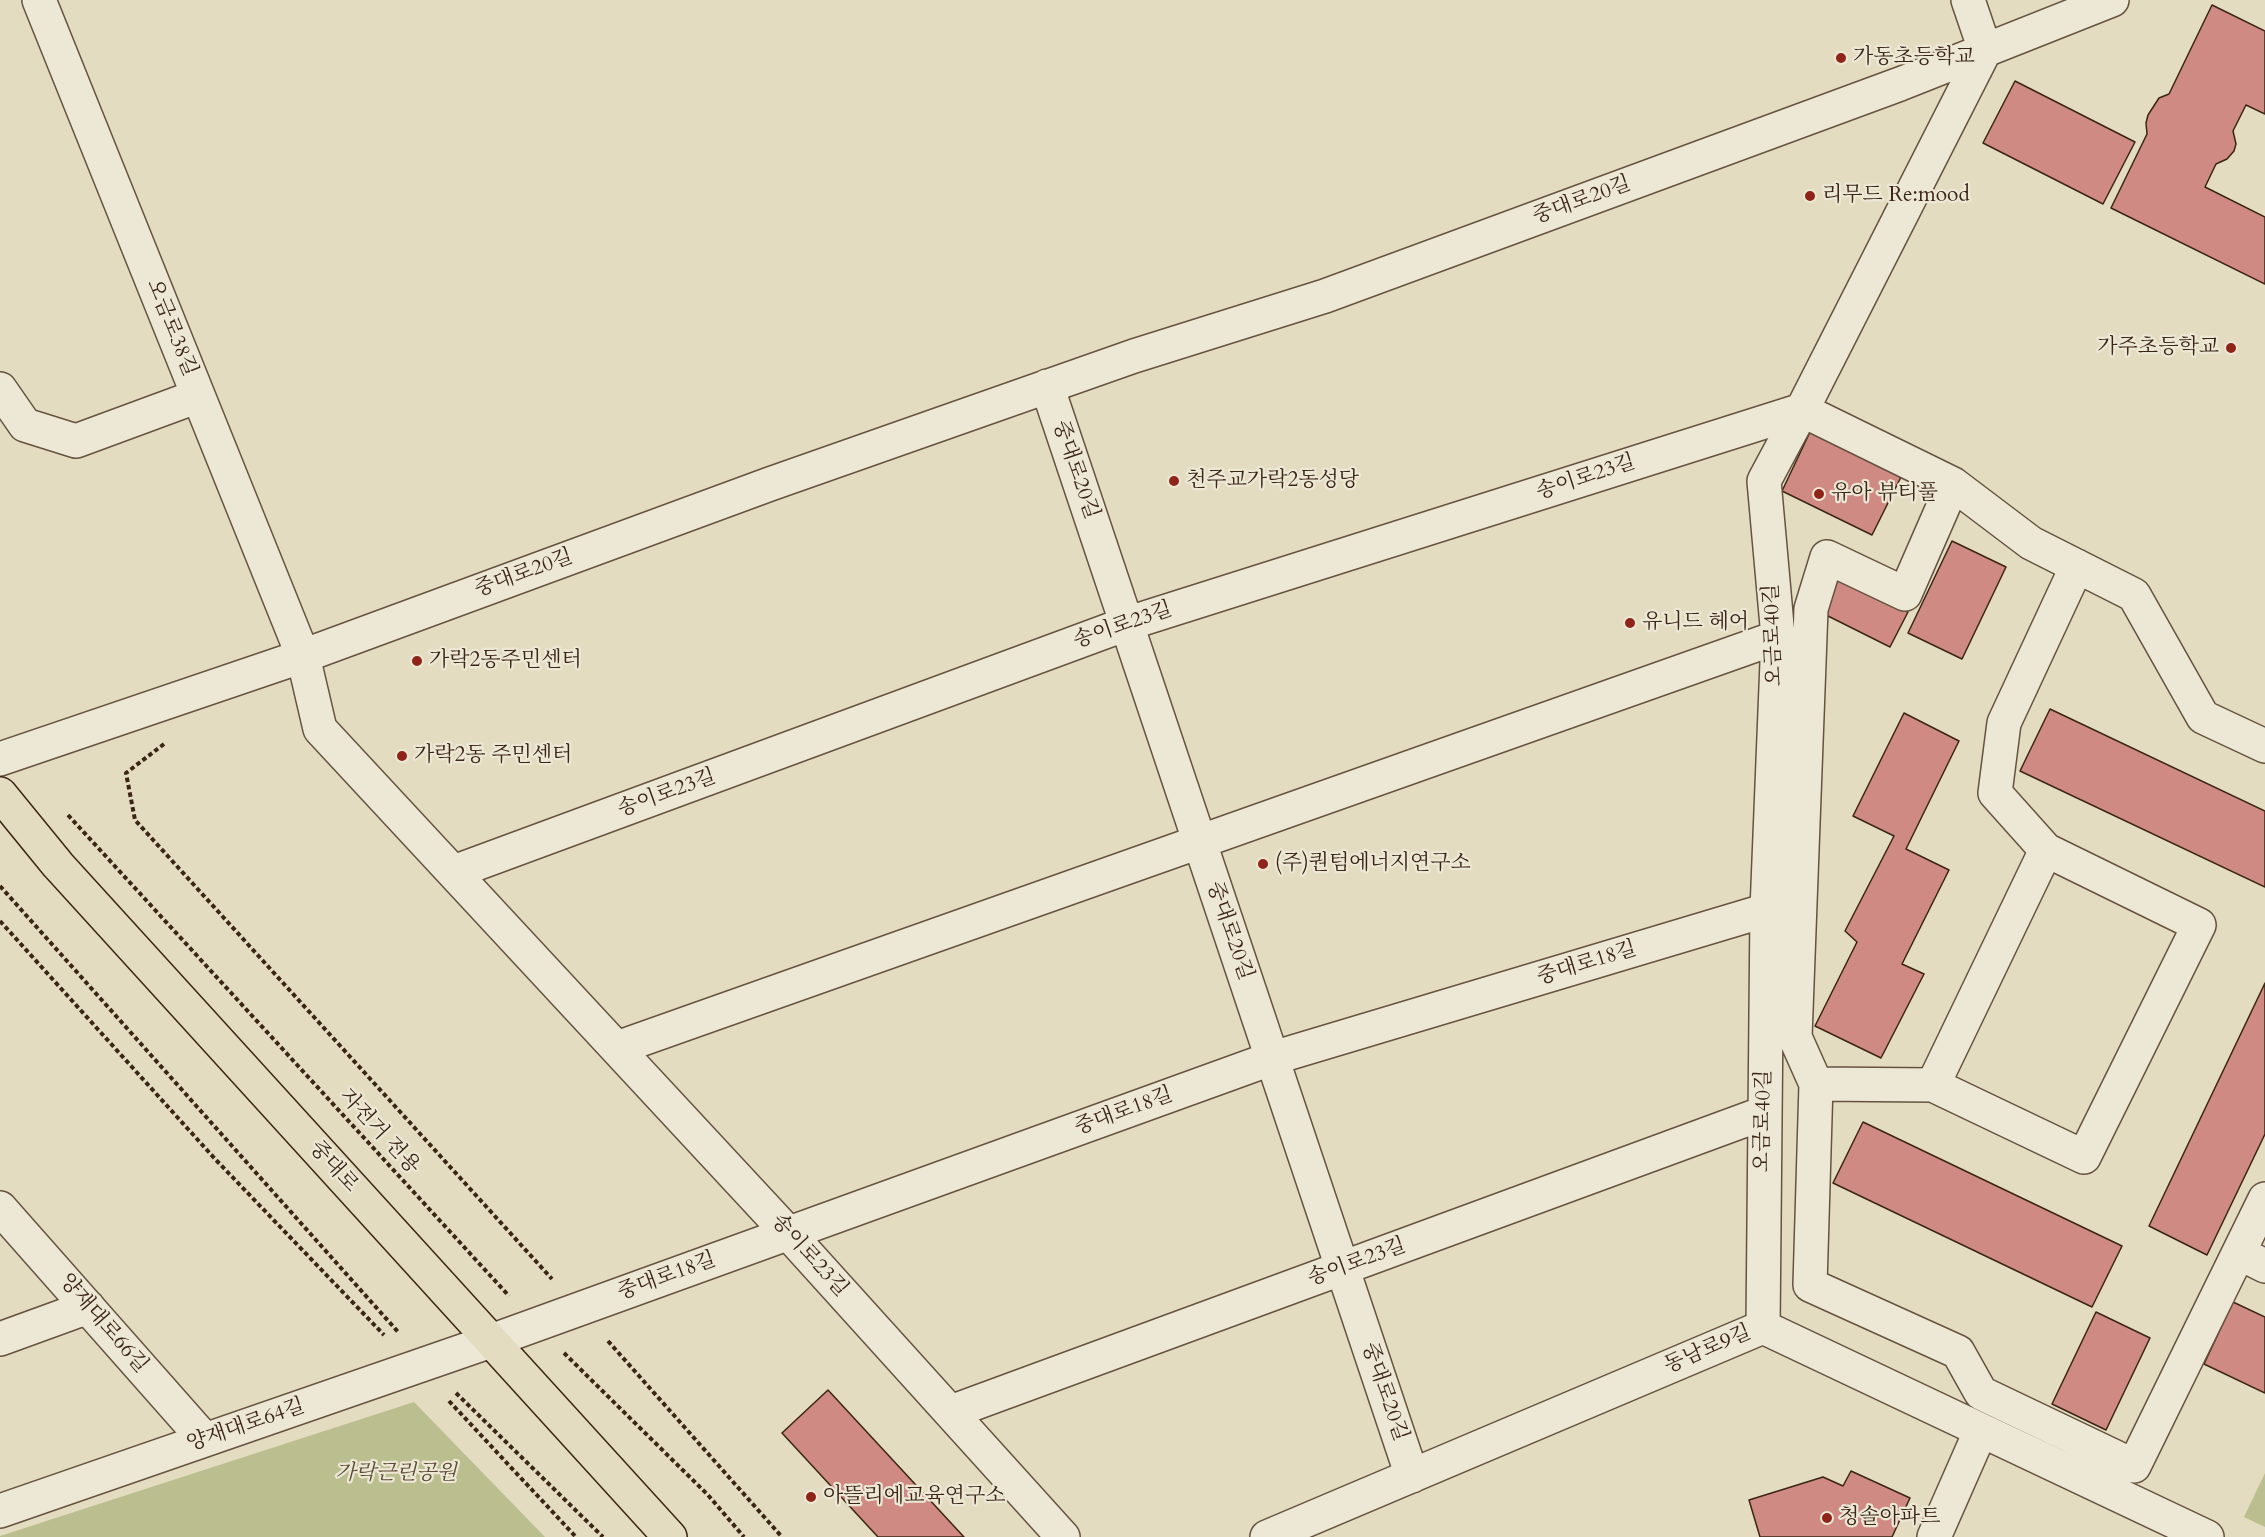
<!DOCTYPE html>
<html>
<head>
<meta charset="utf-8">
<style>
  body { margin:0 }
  canvas { display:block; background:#e4dcc0 }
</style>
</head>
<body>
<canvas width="2265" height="1537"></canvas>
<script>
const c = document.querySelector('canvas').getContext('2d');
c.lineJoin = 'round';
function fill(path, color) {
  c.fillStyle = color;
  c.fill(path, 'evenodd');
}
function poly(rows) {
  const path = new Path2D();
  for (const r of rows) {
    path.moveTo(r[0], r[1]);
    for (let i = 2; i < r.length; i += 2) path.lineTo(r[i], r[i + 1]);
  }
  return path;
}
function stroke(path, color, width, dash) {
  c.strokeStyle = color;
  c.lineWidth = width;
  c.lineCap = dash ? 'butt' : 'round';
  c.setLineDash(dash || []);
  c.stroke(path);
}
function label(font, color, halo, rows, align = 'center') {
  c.font = font + ' Cardo,"Noto Serif KR",serif';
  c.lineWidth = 4.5;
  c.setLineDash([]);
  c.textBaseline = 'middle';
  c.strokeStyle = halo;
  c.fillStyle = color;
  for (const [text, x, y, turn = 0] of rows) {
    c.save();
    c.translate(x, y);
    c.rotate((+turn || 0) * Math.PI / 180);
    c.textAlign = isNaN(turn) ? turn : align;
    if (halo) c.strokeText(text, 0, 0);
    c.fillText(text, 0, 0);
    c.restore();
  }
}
fill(poly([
  [414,1402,545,1537,0,1537,0,1536],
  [2265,1473,2265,1527,2244,1517]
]), '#bbbe8e');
const building = poly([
  [2212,5,2265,31,2265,114,2246,105,2233,131,2236,144,2234,151,2227,159,2216,164,2205,187,2265,217,2265,284,2111,208,2147,134,2146,123,2148,115,2159,98,2169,94,2212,5],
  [2015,81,2135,142,2103,204,1983,143,2015,81],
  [1810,432,1901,477,1872,535,1782,491,1810,432],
  [1952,541,2006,567,1962,659,1908,633,1952,541],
  [1837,577,1908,612,1890,647,1820,612,1837,577],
  [2050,709,2265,811,2265,887,2020,771,2050,709],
  [1904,713,1959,741,1906,849,1949,870,1902,964,1924,974,1881,1058,1815,1026,1857,942,1845,931,1894,836,1853,816,1904,713],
  [2265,983,2265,1134,2207,1255,2149,1226,2265,983],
  [1863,1122,2122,1246,2092,1307,1833,1183,1863,1122],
  [2233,1302,2265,1317,2265,1393,2204,1364,2233,1302],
  [2096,1312,2150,1338,2106,1430,2052,1404,2096,1312],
  [828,1390,964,1537,878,1537,782,1433,828,1390],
  [1851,1471,1910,1498,1892,1537,1760,1537,1749,1500,1823,1477,1843,1486,1851,1471]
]);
fill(building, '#cf8a83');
stroke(building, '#3b2515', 1.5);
const minor = poly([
  [39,0,303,656,320,729,789,1234,1063,1537],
  [1047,386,1412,1476],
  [0,389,25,425,76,441,198,396],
  [0,759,303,656,770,484,1134,356,1325,296,1900,84,2112,0],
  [2046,850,1995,793,2004,723,2077,566],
  [454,872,1126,624,1802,410,1953,484,2031,543,2134,595,2203,717,2265,746],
  [617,1048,1778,637],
  [1816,1084,1810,1285,1958,1352,1981,1393,2134,1466,2265,1199],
  [1933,1085,2046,850,2199,925,2084,1157,1933,1085,1816,1084,1795,1037,1811,609,1827,557,1905,594,1953,484],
  [0,1208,205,1440],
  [2239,1253,2265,1266],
  [1763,1327,1767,910,1778,637,1764,481,1802,410,1985,50,1968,0],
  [0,1339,88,1307],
  [951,1412,1764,1113],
  [0,1511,491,1341,1273,1058,1767,910],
  [1267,1537,1763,1327,2207,1537],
  [1934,1537,1981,1430]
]);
const major = poly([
  [0,794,58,865,670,1537]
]);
stroke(minor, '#655340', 36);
stroke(major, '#3b2515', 36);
stroke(poly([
  [164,744,126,773,135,820,552,1279],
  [68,815,509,1296],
  [0,886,399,1333],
  [0,921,216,1160,384,1335],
  [608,1341,782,1537],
  [564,1353,708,1495,744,1537],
  [456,1393,603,1537],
  [449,1401,576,1537]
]), '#3b2515', 4, [4.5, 3]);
stroke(minor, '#ede8d6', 33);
stroke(major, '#e4dcc0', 33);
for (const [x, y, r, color] of [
  [1841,58,6,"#8f2418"],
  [1810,196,6,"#8f2418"],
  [2231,348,6,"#8f2418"],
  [1174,481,6,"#8f2418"],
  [1819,494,6,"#8f2418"],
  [1630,623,6,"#8f2418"],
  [417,661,6,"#8f2418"],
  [402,756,6,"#8f2418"],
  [1263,864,6,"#8f2418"],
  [811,1497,6,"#8f2418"],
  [1827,1518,6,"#8f2418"]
]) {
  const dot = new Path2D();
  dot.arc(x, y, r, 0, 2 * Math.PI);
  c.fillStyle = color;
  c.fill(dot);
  stroke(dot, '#ede8d6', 2);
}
label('21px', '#3b2515', '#ede8d6', [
  ["가동초등학교",1853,58],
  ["리무드 Re:mood",1822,196],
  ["가주초등학교",2219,348,"right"],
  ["천주교가락2동성당",1186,481],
  ["유아 뷰티풀",1831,494],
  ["유니드 헤어",1642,623],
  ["가락2동주민센터",429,661],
  ["가락2동 주민센터",414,756],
  ["(주)퀀텀에너지연구소",1275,864],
  ["아뜰리에교육연구소",823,1497],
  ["청솔아파트",1839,1518]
], 'left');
label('21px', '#3b2515', '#ede8d6', [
  ["중대로20길",1582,201,-20],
  ["오금로38길",171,328,68],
  ["중대로20길",1075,470,71],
  ["송이로23길",1586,478,-18],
  ["중대로20길",524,574,-20],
  ["송이로23길",1123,626,-19],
  ["오금로40길",1774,635,-92],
  ["송이로23길",667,794,-20],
  ["중대로20길",1229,931,71],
  ["중대로18길",1587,964,-17],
  ["중대로18길",1124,1112,-20],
  ["오금로40길",1764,1121,-89],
  ["자전거 전용",379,1132,47],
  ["중대로",333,1167,48],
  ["송이로23길",809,1256,48],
  ["송이로23길",1357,1263,-20],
  ["중대로18길",667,1277,-20],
  ["양재대로66길",103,1324,49],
  ["동남로9길",1708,1350,-23],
  ["중대로20길",1384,1392,71],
  ["양재대로64길",246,1426,-19]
]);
label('italic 21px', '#5b4b33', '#ede8d6', [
  ["가락근린공원",396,1474]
]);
</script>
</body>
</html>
